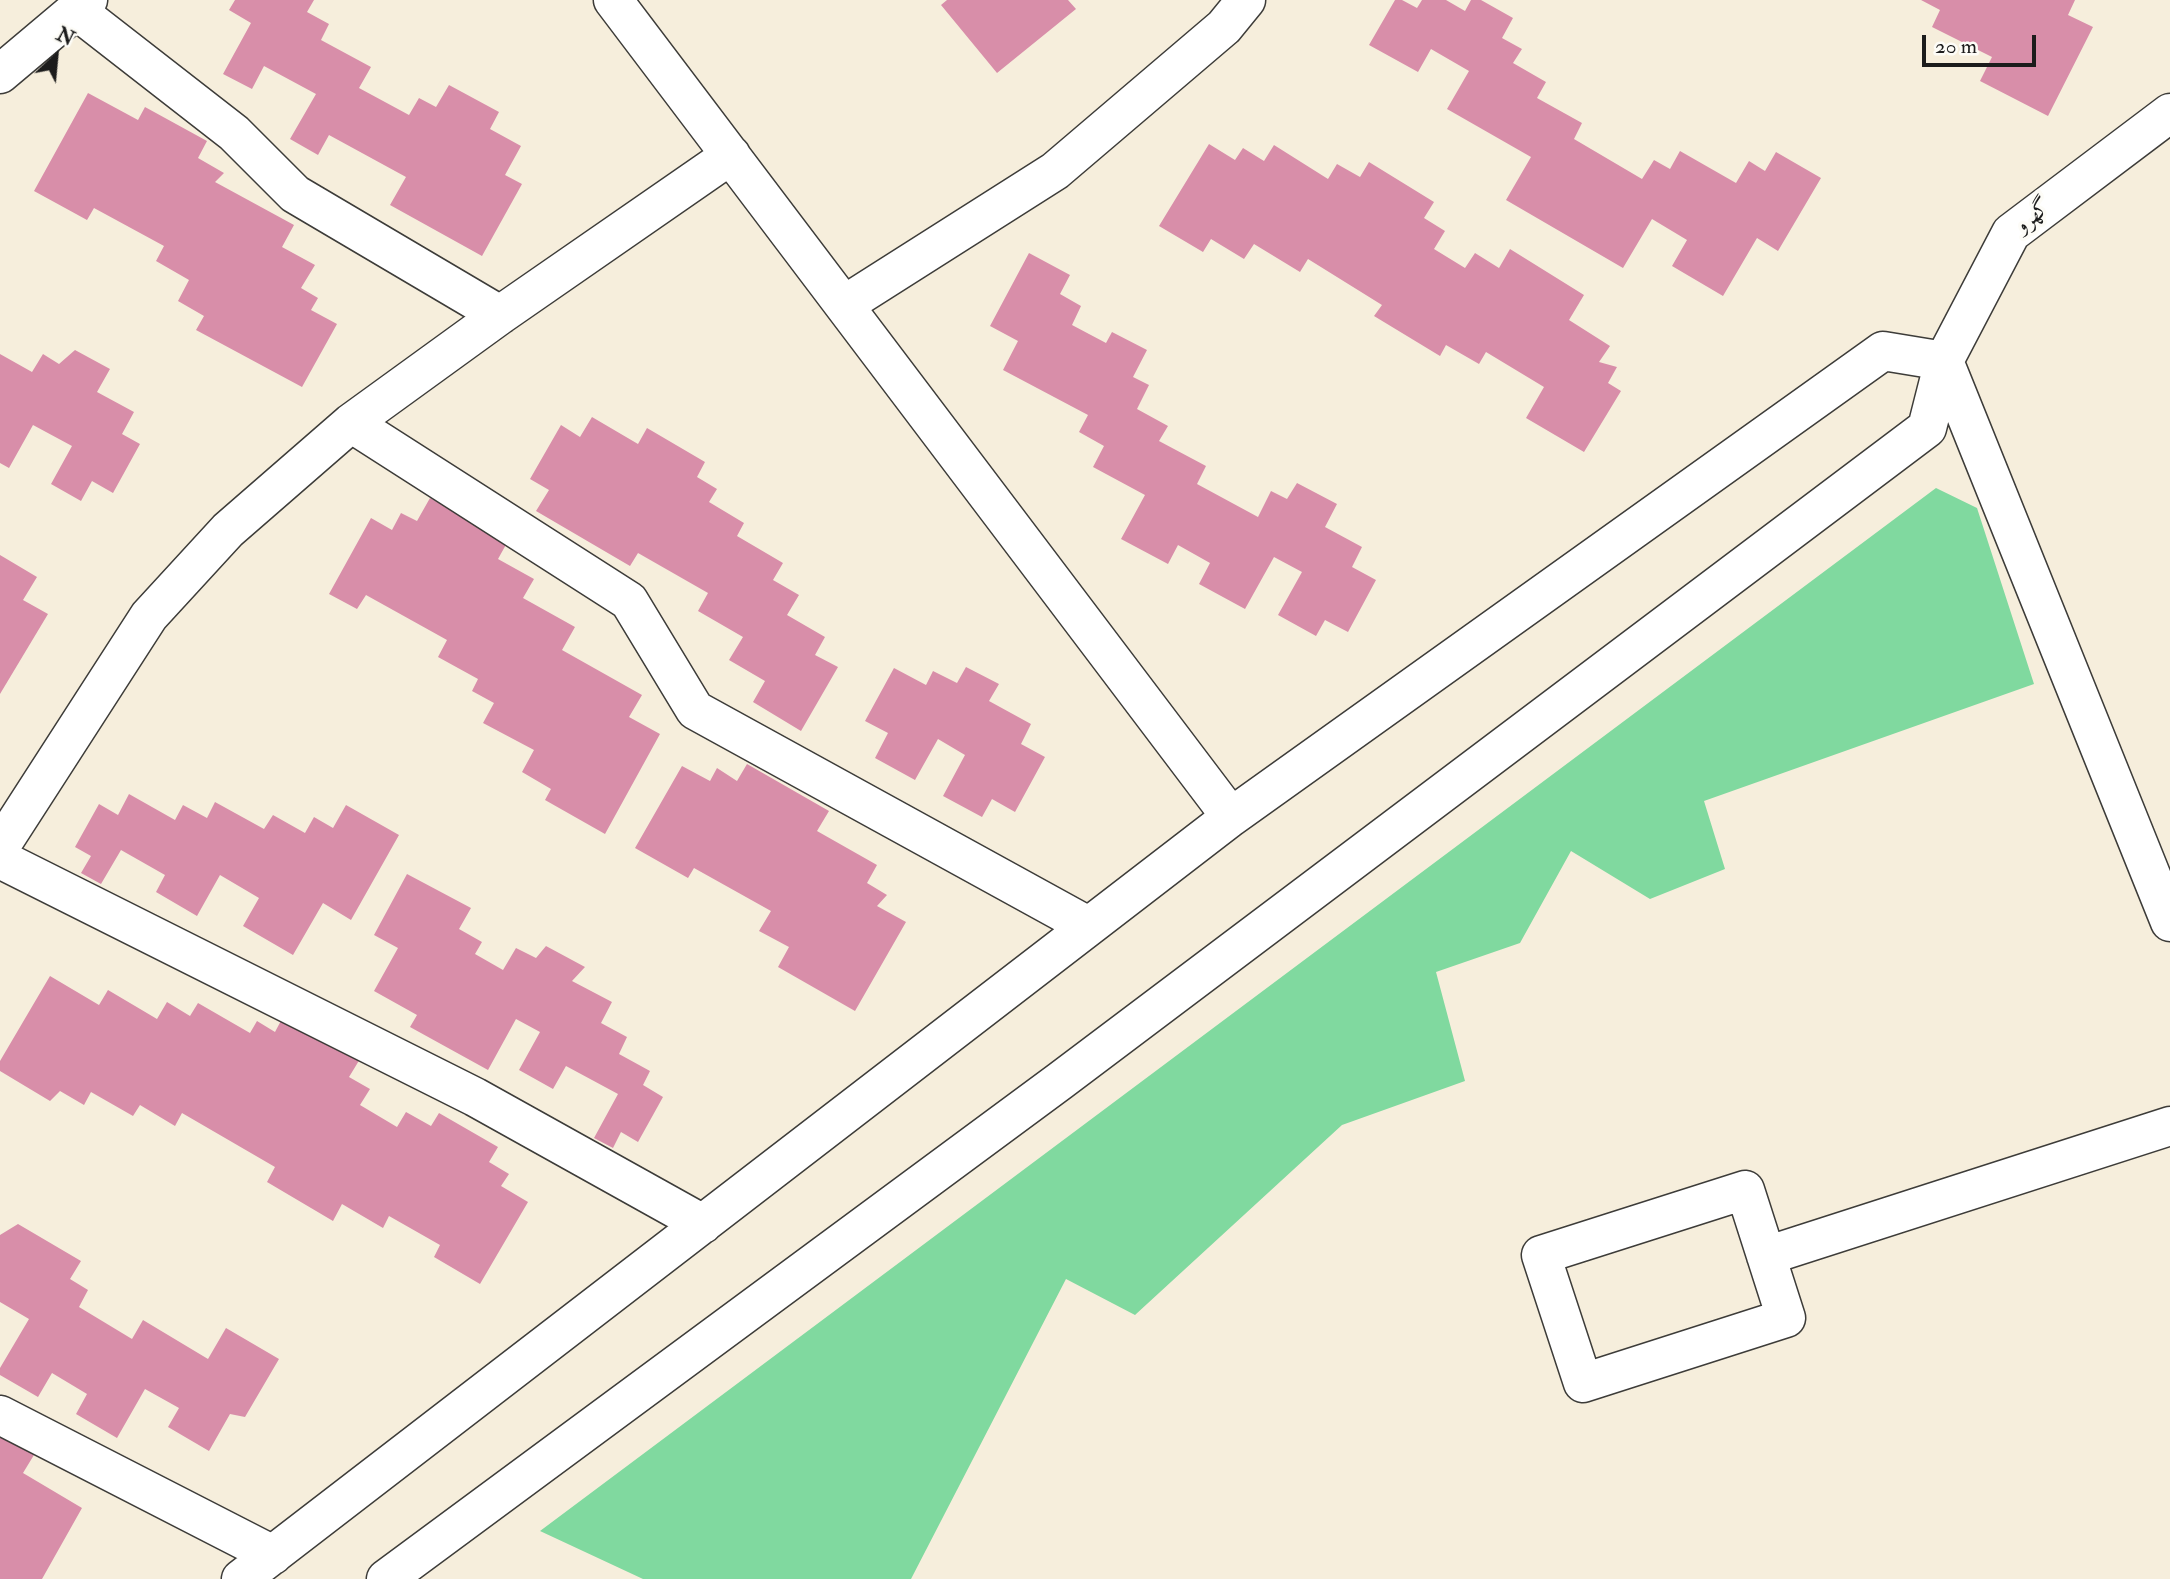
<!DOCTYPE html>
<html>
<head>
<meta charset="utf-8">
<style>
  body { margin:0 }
  #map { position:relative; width:2170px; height:1579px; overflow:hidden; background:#f6eedc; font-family:"IM FELL Double Pica",serif }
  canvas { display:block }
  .north { position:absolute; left:21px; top:21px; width:70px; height:70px; -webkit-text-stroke:5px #fdfcf7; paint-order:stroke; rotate:26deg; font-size:19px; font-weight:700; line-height:28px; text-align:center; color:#1c1c1c }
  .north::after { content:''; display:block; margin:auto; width:24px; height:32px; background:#1c1c1c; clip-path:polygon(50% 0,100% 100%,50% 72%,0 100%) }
  .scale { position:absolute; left:1922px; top:35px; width:114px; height:32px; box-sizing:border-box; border:4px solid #1c1c1c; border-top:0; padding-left:9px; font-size:21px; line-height:24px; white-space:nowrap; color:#1c1c1c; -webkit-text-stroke:5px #fdfcf7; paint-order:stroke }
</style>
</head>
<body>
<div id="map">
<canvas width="2170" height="1579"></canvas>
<div class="north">N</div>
<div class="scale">20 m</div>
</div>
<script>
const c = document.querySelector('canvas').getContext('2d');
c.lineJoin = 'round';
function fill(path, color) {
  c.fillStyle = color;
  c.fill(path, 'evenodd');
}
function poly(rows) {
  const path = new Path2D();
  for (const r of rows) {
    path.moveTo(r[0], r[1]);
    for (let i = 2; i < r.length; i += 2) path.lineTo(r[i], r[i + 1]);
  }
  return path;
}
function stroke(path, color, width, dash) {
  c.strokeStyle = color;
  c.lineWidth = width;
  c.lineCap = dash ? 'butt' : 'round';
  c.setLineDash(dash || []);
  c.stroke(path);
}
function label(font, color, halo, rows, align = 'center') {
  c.font = font + ' "IM FELL Double Pica",Amiri,serif';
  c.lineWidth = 7;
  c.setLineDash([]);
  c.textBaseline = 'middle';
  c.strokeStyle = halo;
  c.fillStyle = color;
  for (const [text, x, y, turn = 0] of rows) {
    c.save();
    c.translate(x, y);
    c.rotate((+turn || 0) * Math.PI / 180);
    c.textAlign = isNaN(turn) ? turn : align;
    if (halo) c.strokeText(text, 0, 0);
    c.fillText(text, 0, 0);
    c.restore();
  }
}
fill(poly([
  [1936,488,1977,508,2034,684,1704,801,1725,869,1650,899,1571,851,1520,943,1436,972,1465,1081,1342,1125,1135,1315,1066,1279,911,1579,643,1579,540,1531]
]), '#80d99f');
fill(poly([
  [235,0,314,0,307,12,329,24,321,40,371,67,359,88,409,115,419,98,436,107,449,85,499,112,490,129,521,146,505,175,522,184,482,256,390,205,406,177,329,135,318,155,290,139,316,94,264,66,252,89,223,74,251,23,229,10],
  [947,0,1068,0,1076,9,997,73,941,5],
  [1395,0,1402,0,1417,8,1422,0,1446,0,1465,11,1471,0,1481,0,1513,18,1502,38,1522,49,1513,63,1546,82,1537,98,1582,123,1574,139,1642,179,1654,160,1670,169,1680,151,1736,183,1749,161,1765,171,1776,152,1821,178,1778,251,1757,238,1723,296,1672,266,1687,240,1652,219,1623,268,1506,200,1531,157,1447,109,1469,71,1431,49,1418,72,1369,45],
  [1921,0,2075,0,2068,15,2093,27,2048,116,1980,81,1992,57,1932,27,1940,10],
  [88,93,138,120,145,107,207,141,198,158,224,173,215,182,294,225,282,247,315,265,301,288,318,298,311,310,337,324,302,387,196,330,204,316,178,301,189,280,156,261,164,246,94,208,87,220,34,191],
  [1209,144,1235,160,1243,148,1264,161,1274,145,1328,179,1337,164,1360,177,1369,162,1434,202,1424,218,1445,231,1434,249,1465,268,1475,253,1499,268,1510,249,1584,295,1569,320,1610,346,1599,362,1617,367,1608,383,1621,391,1584,452,1526,418,1544,387,1486,352,1479,364,1446,345,1440,356,1374,316,1382,305,1308,259,1300,272,1254,244,1244,259,1211,239,1203,252,1159,226],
  [1029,253,1070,275,1060,294,1081,306,1072,325,1106,343,1112,332,1147,350,1133,377,1149,385,1137,409,1168,426,1159,441,1206,466,1197,484,1258,517,1271,491,1287,499,1297,483,1337,504,1325,527,1362,547,1352,567,1376,580,1348,632,1325,620,1316,636,1278,615,1302,572,1274,557,1245,609,1199,584,1210,563,1178,545,1168,564,1121,539,1145,495,1093,467,1104,446,1079,432,1088,415,1003,370,1018,341,990,326],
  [75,350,110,369,97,392,134,412,122,434,140,444,113,493,92,481,81,501,51,484,72,446,33,425,9,468,0,463,0,354,32,372,43,354,59,364],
  [592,417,638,444,647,428,705,462,697,477,717,489,709,502,744,523,737,536,783,563,773,580,799,595,787,615,825,637,815,655,838,667,801,731,753,702,765,681,729,660,743,637,698,611,708,593,638,553,630,566,536,511,549,490,530,479,561,425,580,437],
  [430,498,508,541,498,559,534,579,523,598,575,627,562,650,642,695,629,717,660,734,605,834,545,800,551,789,522,772,534,750,483,723,494,703,472,691,478,679,438,657,447,640,366,595,357,609,329,594,371,518,392,530,401,513,417,521],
  [0,555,37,577,23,600,48,614,0,694],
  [966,667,999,684,989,701,1031,724,1021,744,1045,757,1015,812,992,799,982,817,943,796,965,755,938,739,915,780,875,758,888,733,865,721,894,668,926,685,933,671,957,683],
  [747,764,829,811,817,831,877,865,867,883,887,895,877,906,906,922,855,1011,778,967,789,947,759,931,771,911,694,868,688,878,635,848,682,766,710,781,717,768,737,781],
  [129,794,175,820,183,805,207,818,215,802,264,829,273,815,305,833,314,817,333,828,346,805,399,835,351,920,323,903,293,955,243,926,259,898,220,875,197,916,156,892,165,875,121,850,101,884,81,873,91,856,75,847,99,804,118,815],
  [407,874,471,908,459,929,482,942,475,954,503,970,516,948,536,958,546,946,585,967,572,981,612,1002,601,1023,627,1037,619,1054,650,1071,643,1085,663,1097,638,1142,621,1132,613,1148,594,1138,618,1094,566,1066,553,1089,519,1070,540,1032,516,1019,488,1070,410,1027,417,1015,374,991,398,948,374,935],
  [50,976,99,1005,108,990,157,1019,167,1002,190,1016,198,1003,250,1033,257,1021,275,1032,284,1015,360,1059,349,1077,370,1089,360,1105,397,1127,406,1112,431,1126,439,1113,498,1147,489,1162,509,1174,501,1186,528,1202,480,1284,434,1257,440,1245,389,1216,383,1228,342,1204,333,1221,267,1182,275,1167,182,1113,175,1126,140,1105,133,1116,91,1092,84,1105,60,1091,50,1101,0,1071,0,1061],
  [18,1224,81,1261,70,1279,88,1290,79,1307,132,1339,143,1320,208,1359,226,1328,279,1359,245,1417,230,1414,209,1451,168,1427,179,1408,145,1389,117,1438,76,1414,87,1394,52,1373,38,1397,0,1375,0,1368,29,1319,0,1302,0,1235],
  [0,1428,37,1450,23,1473,82,1508,42,1579,0,1579]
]), '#d88ea9');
const minor = poly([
  [613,0,1231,817],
  [76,10,234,133,295,194,500,315],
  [0,74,88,0],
  [844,305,1055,171,1224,27,1246,0],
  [1944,361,2170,922],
  [351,423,629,601,695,710,1088,926],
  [0,847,149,616,228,530,351,423,500,315,731,155],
  [0,859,475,1097,703,1224],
  [1745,1190,1786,1318,1583,1383,1541,1255,1745,1190],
  [1766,1256,2170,1126],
  [0,1415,273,1555],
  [241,1579,1231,817,1883,351,1944,361],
  [386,1579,1060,1081,1927,428,1944,361,2011,233,2170,113]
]);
stroke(minor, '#3d3c39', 41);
stroke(minor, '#fff', 38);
label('23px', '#1c1c1c', '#fdfcf7', [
  ["گهرو",2034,217,-39]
]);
</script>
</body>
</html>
